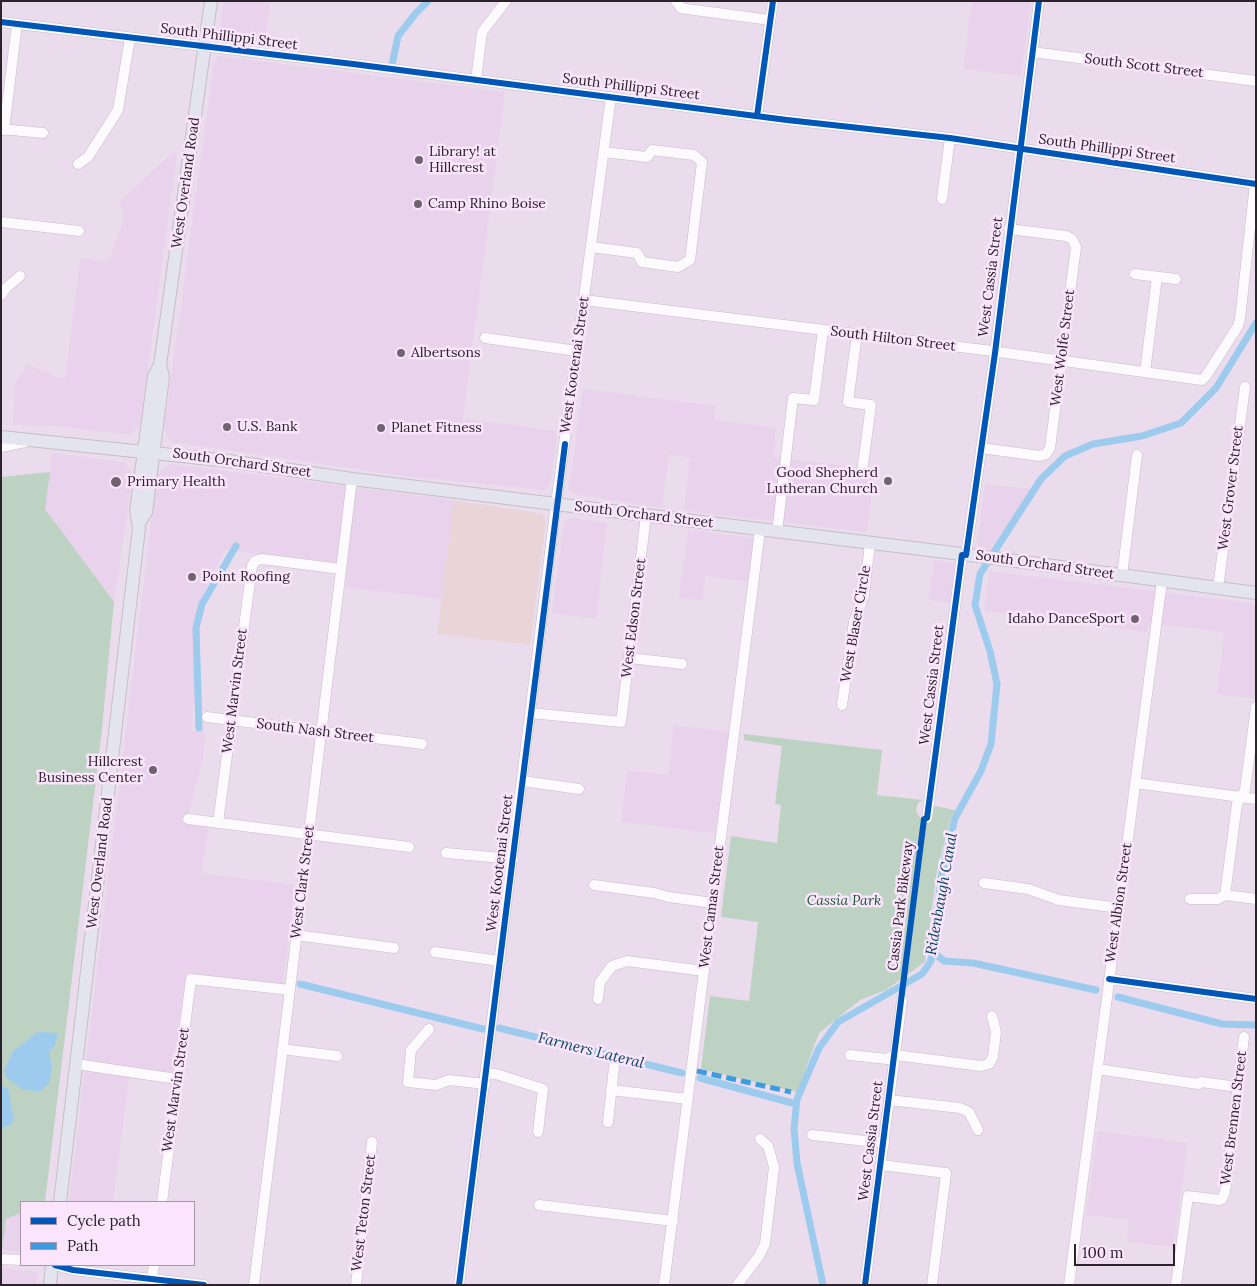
<!DOCTYPE html>
<html>
<head>
<meta charset="utf-8">
<style>
  body { margin:0 }
  #map { position:relative; width:1257px; height:1286px; overflow:hidden; background:#eadcec; font-family:Lora,serif }
  canvas { display:block }
  .frame { position:absolute; inset:0; border:2px solid #2b222c; pointer-events:none }
  .legend { position:absolute; left:20px; top:1201px; width:175px; height:65px; box-sizing:border-box; background:#fae5fc; border:1px solid #a797a9; margin:0; padding:6px 9px; list-style:none; font-size:15px; color:#2b222c }
  .legend li { display:flex; align-items:center; gap:10px; height:25px }
  .legend b { width:25px; border:1px solid #a797a9 }
  .scale { position:absolute; left:1074px; top:1244px; width:101px; height:22px; box-sizing:border-box; border:2px solid #2b222c; border-top:0; padding-left:6px; font-size:15px; line-height:18px; white-space:nowrap; color:#2b222c; -webkit-text-stroke:4px #fae5fc; paint-order:stroke }
</style>
</head>
<body>
<div id="map">
<canvas width="1257" height="1286"></canvas>
<div class="frame"></div>
<ul class="legend">
<li><b style="height:6px;background:#0057b8"></b>Cycle path</li>
<li><b style="height:6px;background:#3d9ce1"></b>Path</li>
</ul>
<div class="scale">100 m</div>
</div>
<script>
const c = document.querySelector('canvas').getContext('2d');
c.lineJoin = 'round';
function fill(path, color) {
  c.fillStyle = color;
  c.fill(path, 'evenodd');
}
function poly(rows) {
  const path = new Path2D();
  for (const r of rows) {
    path.moveTo(r[0], r[1]);
    for (let i = 2; i < r.length; i += 2) path.lineTo(r[i], r[i + 1]);
  }
  return path;
}
function stroke(path, color, width, dash) {
  c.strokeStyle = color;
  c.lineWidth = width;
  c.lineCap = dash ? 'butt' : 'round';
  c.setLineDash(dash || []);
  c.stroke(path);
}
function label(font, color, halo, rows, align = 'center') {
  c.font = font + ' Lora,serif';
  c.lineWidth = 5;
  c.setLineDash([]);
  c.textBaseline = 'middle';
  c.strokeStyle = halo;
  c.fillStyle = color;
  for (const [text, x, y, turn = 0] of rows) {
    c.save();
    c.translate(x, y);
    c.rotate((+turn || 0) * Math.PI / 180);
    c.textAlign = isNaN(turn) ? turn : align;
    if (halo) c.strokeText(text, 0, 0);
    c.fillText(text, 0, 0);
    c.restore();
  }
}
fill(poly([
  [223,1,270,1,264,47,218,40],
  [972,1,1031,1,1021,76,963,69],
  [218,56,505,92,463,419,558,431,550,485,544,490,404,476,171,442,164,429,214,62],
  [172,153,177,153,140,426,130,435,57,426,13,425,15,383,27,364,65,380,80,258,108,262,124,220,120,201],
  [583,389,716,406,715,420,776,428,773,457,875,469,867,532,703,513,684,510,690,458,669,454,662,508,573,494,569,489],
  [52,453,124,462,133,473,114,602,45,509],
  [171,464,454,500,442,599,346,587,348,564,225,550,201,598,193,630,197,677,191,731,205,732,203,758,186,824,208,827,202,873,295,885,283,985,186,973,170,1083,129,1078,113,1202,69,1202,157,474],
  [985,484,1030,489,1015,516,990,549,980,547,977,543],
  [570,518,607,523,596,619,552,613,564,522],
  [688,530,754,538,748,582,705,576,702,600,679,598],
  [934,560,955,563,950,603,929,600],
  [989,571,1256,604,1256,699,1217,694,1224,632,1149,623,1147,632,985,611],
  [674,725,729,732,715,833,621,822,627,770,668,775],
  [1098,1131,1188,1143,1173,1247,1127,1242,1129,1220,1086,1215],
  [21,1213,21,1252,2,1250,6,1219],
  [1,1268,37,1272,36,1285,1,1285]
]), '#e9d2eb');
fill(poly([
  [454,500,542,514,546,520,530,645,437,634]
]), '#e9d5d8');
fill(poly([
  [50,472,45,509,114,602,102,729,45,1202,21,1202,21,1213,6,1219,2,1250,1,477],
  [744,734,882,750,877,795,923,800,918,803,916,811,919,817,924,819,932,815,935,806,955,810,951,818,937,870,925,962,886,990,860,1000,819,1033,797,1092,701,1069,710,996,749,1001,758,922,721,917,731,836,777,843,781,805,775,804,782,746,744,740]
]), '#bed2c4');
fill(poly([
  [38,1032,58,1033,55,1046,49,1051,52,1067,49,1083,41,1091,23,1090,6,1077,4,1071,13,1051],
  [1,1085,8,1089,10,1096,11,1109,14,1116,13,1122,8,1126,1,1128]
]), '#9ccbed');
stroke(poly([
  [392,65,398,36,416,13,428,1],
  [199,728,196,628,202,604,236,546],
  [932,951,944,961,973,963,1096,990],
  [300,984,483,1029],
  [1118,997,1222,1024,1256,1025],
  [499,1028,682,1073],
  [700,1078,796,1104],
  [823,1285,797,1163,794,1128,797,1099,819,1048,838,1022,922,974,931,961,942,872,955,818,981,771,991,744,997,684,990,651,975,605,980,574,1041,479,1065,456,1093,444,1142,436,1181,423,1216,388,1256,323]
]), '#9ccbed', 7);
const minor = poly([
  [676,1,681,8,687,9,770,20],
  [1,22,353,64,787,120,950,138,1256,184],
  [1032,52,1256,81],
  [476,80,482,32,506,1],
  [757,116,773,1],
  [1,129,43,133],
  [4,130,17,24],
  [78,164,88,157,118,110,130,38],
  [942,199,950,138],
  [1,222,79,231],
  [591,247,637,253,642,262,678,267,690,260,702,162,694,155,652,150,647,157,604,152],
  [1135,274,1176,279],
  [1,295,6,288,20,276],
  [584,300,984,350,1202,380,1206,376,1238,326,1240,319,1255,183],
  [857,334,848,402,871,405,862,472],
  [485,338,577,351],
  [1145,372,1157,277],
  [1,447,25,442],
  [981,448,1040,456,1046,454,1050,448,1076,247,1072,239,1066,236,1009,229],
  [777,532,793,398,814,400,823,330],
  [966,555,995,353,1039,1],
  [1122,576,1137,455],
  [1218,588,1245,387],
  [629,658,682,664],
  [842,705,854,622,864,595,870,543],
  [531,713,621,722,646,515],
  [207,717,422,744],
  [523,781,579,789],
  [1135,783,1256,799],
  [927,818,962,555],
  [188,819,409,847],
  [218,823,252,566,255,561,262,559,341,569],
  [446,853,513,859],
  [984,883,1028,889,1059,900,1119,908],
  [594,885,654,893,669,897,713,903],
  [1225,895,1237,804,1245,790,1256,707],
  [1190,899,1218,899,1225,895,1256,899],
  [296,935,394,948],
  [435,952,500,961],
  [1109,979,1256,999],
  [598,999,600,982,612,966,627,961,704,971],
  [429,1029,411,1050,408,1082,436,1085,449,1080,485,1084],
  [282,1049,337,1056],
  [850,1055,887,1059,895,1055,981,1066,989,1064,993,1057,996,1032,992,1016],
  [76,1064,177,1079],
  [1097,1069,1198,1084,1201,1082,1238,1087],
  [486,1073,496,1074,543,1089,538,1132],
  [611,1090,688,1099],
  [889,1100,960,1108,969,1112,978,1130],
  [608,1122,614,1067],
  [812,1135,884,1143],
  [881,1165,946,1173,932,1285],
  [162,1202,191,979,290,990],
  [539,1205,673,1221],
  [1,1259,21,1260],
  [55,1265,73,1270,204,1285],
  [152,1278,154,1265],
  [254,1285,352,479],
  [356,1285,372,1142],
  [459,1285,556,504,611,97],
  [664,1285,760,530],
  [737,1285,759,1256,765,1244,774,1167,768,1146,760,1139],
  [865,1285,902,1000],
  [1069,1285,1162,581],
  [1176,1285,1188,1196,1219,1200,1222,1199,1225,1192,1244,1037]
]);
const major = poly([
  [1,437,229,461,352,479,986,557,1256,593],
  [139,523,146,512,163,377,160,365,211,1],
  [60,1202,139,528,136,511,154,376,160,365],
  [50,1285,52,1265]
]);
stroke(minor, '#c7bcc8', 11);
stroke(major, '#c5bec6', 14);
stroke(minor, '#fcfafc', 10);
stroke(major, '#e4e4ee', 12);
stroke(poly([
  [697,1071,791,1092]
]), '#3d9ce1', 5, [10, 5]);
stroke(poly([
  [1,22,353,64,787,120,950,138,1256,184],
  [757,116,773,1],
  [966,555,995,353,1039,1],
  [1109,979,1256,999],
  [55,1265,73,1270,204,1285],
  [459,1285,565,444],
  [865,1285,924,819,927,818,962,555]
]), '#0057b8', 6);
for (const [x, y, r, color] of [
  [419,160,5,"#6e636f"],
  [418,204,5,"#6e636f"],
  [401,353,5,"#6e636f"],
  [227,427,5,"#6e636f"],
  [381,428,5,"#6e636f"],
  [888,481,5,"#6e636f"],
  [116,482,6,"#6e636f"],
  [192,577,5,"#6e636f"],
  [1135,619,5,"#6e636f"],
  [153,770,5,"#6e636f"]
]) {
  const dot = new Path2D();
  dot.arc(x, y, r, 0, 2 * Math.PI);
  c.fillStyle = color;
  c.fill(dot);
  stroke(dot, '#fae5fc', 2);
}
label('14px', '#2b222c', '#fae5fc', [
  ["South Phillippi Street",229,37,7],
  ["South Scott Street",1144,66,7],
  ["South Phillippi Street",631,87,7],
  ["South Phillippi Street",1107,149,8],
  ["West Overland Road",186,183,-82],
  ["West Cassia Street",991,277,-83],
  ["South Hilton Street",893,339,7],
  ["West Wolfe Street",1063,348,-83],
  ["West Kootenai Street",575,365,-82],
  ["South Orchard Street",242,463,8],
  ["West Grover Street",1231,488,-83],
  ["South Orchard Street",644,515,7],
  ["South Orchard Street",1045,565,8],
  ["West Edson Street",634,618,-83],
  ["West Blaser Circle",856,624,-80],
  ["West Cassia Street",932,685,-83],
  ["West Marvin Street",235,691,-83],
  ["South Nash Street",315,731,7],
  ["West Overland Road",100,863,-83],
  ["West Kootenai Street",500,863,-83],
  ["West Clark Street",303,882,-83],
  ["West Albion Street",1119,903,-82],
  ["Cassia Park Bikeway",901,906,-83],
  ["West Camas Street",712,907,-83],
  ["West Marvin Street",176,1090,-82],
  ["West Brennen Street",1234,1118,-83],
  ["West Cassia Street",871,1141,-83],
  ["West Teton Street",364,1213,-83]
]);
label('14px', '#2b222c', '#fae5fc', [
  ["Library! at",429,152],
  ["Hillcrest",429,168],
  ["Camp Rhino Boise",428,204],
  ["Albertsons",411,353],
  ["U.S. Bank",237,427],
  ["Planet Fitness",391,428],
  ["Good Shepherd",878,473,"right"],
  ["Lutheran Church",878,489,"right"],
  ["Primary Health",127,482],
  ["Point Roofing",202,577],
  ["Idaho DanceSport",1125,619,"right"],
  ["Hillcrest",143,762,"right"],
  ["Business Center",143,778,"right"]
], 'left');
label('italic 14px', '#165b2f', '#fae5fc', [
  ["Cassia Park",844,901]
]);
label('italic 15px', '#04435f', '#fae5fc', [
  ["Ridenbaugh Canal",942,894,-80],
  ["Farmers Lateral",591,1051,14]
]);
</script>
</body>
</html>
